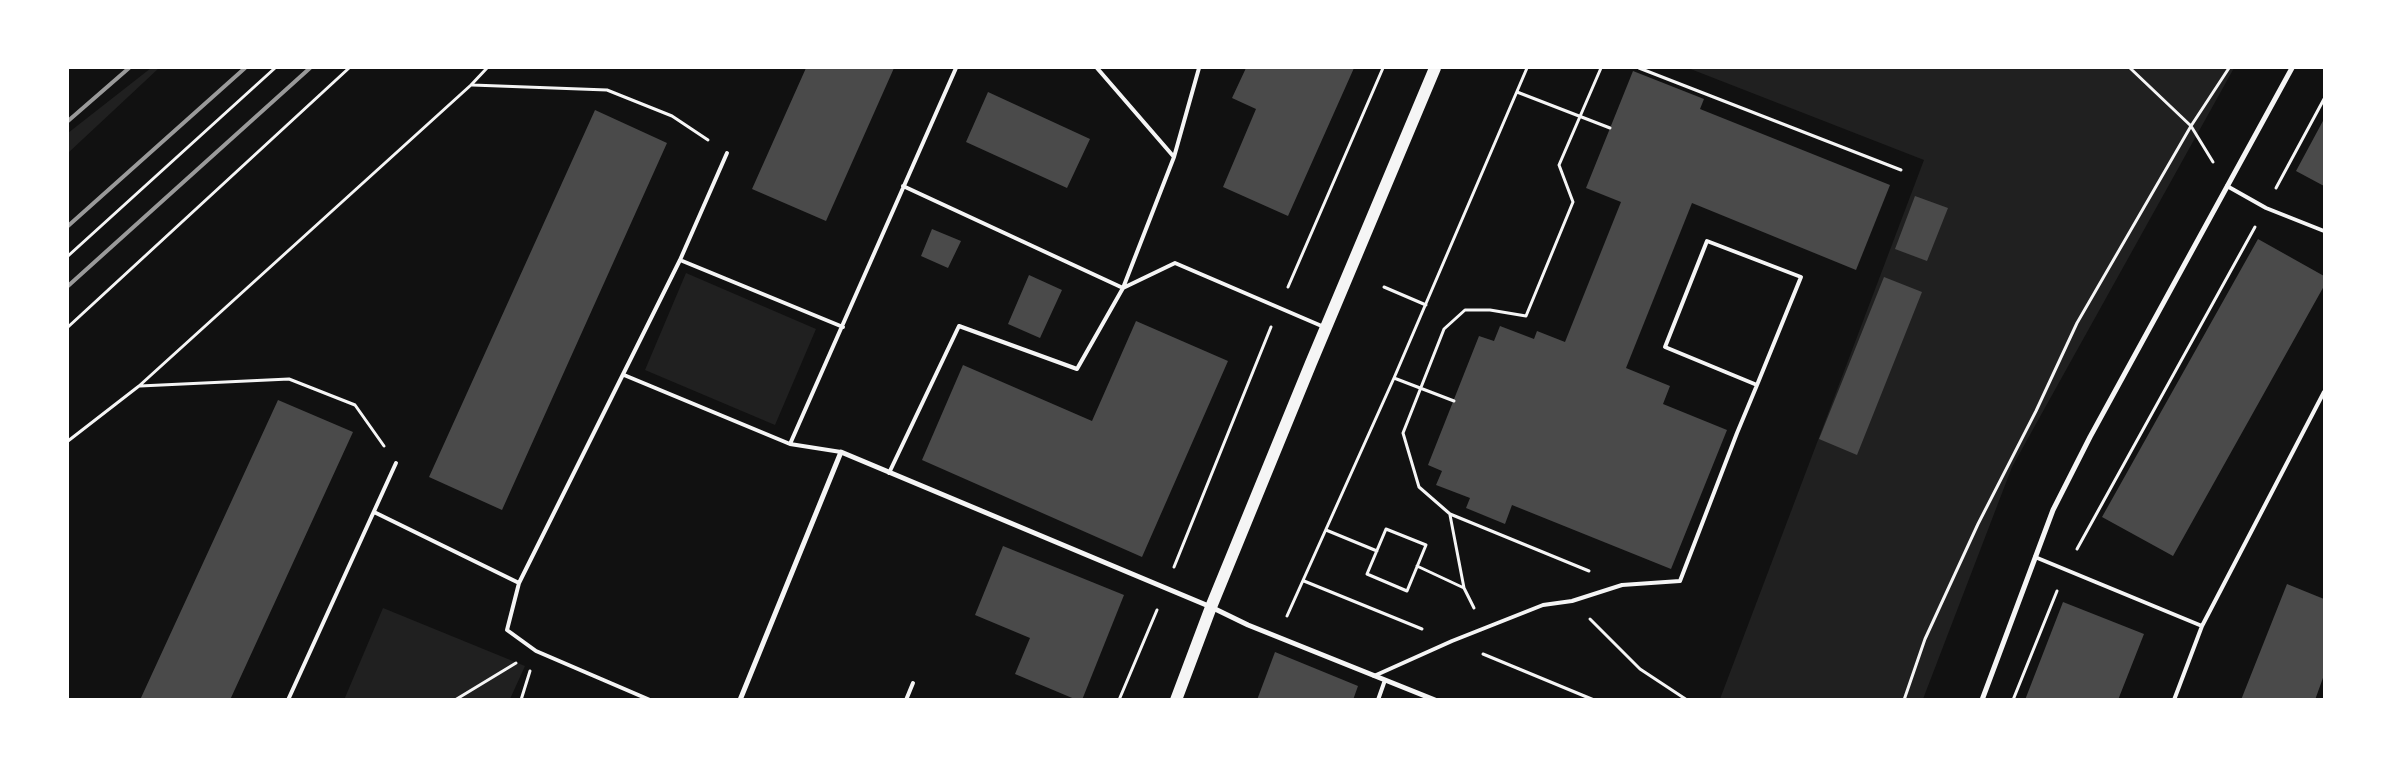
<!DOCTYPE html>
<html>
<head>
<meta charset="utf-8">
<style>
  body { margin:0 }
  #map { position:relative; width:2392px; height:767px; overflow:hidden; background:#111; font-family:Inter,sans-serif }
  canvas { display:block }
  .frame { position:absolute; inset:0; border:69px solid #fff; pointer-events:none }
</style>
</head>
<body>
<div id="map">
<canvas width="2392" height="767"></canvas>
<div class="frame"></div>
</div>
<script>
const c = document.querySelector('canvas').getContext('2d');
c.lineJoin = 'round';
function fill(path, color) {
  c.fillStyle = color;
  c.fill(path, 'evenodd');
}
function poly(rows) {
  const path = new Path2D();
  for (const r of rows) {
    path.moveTo(r[0], r[1]);
    for (let i = 2; i < r.length; i += 2) path.lineTo(r[i], r[i + 1]);
  }
  return path;
}
function stroke(path, color, width, dash) {
  c.strokeStyle = color;
  c.lineWidth = width;
  c.lineCap = dash ? 'butt' : 'round';
  c.setLineDash(dash || []);
  c.stroke(path);
}
fill(poly([
  [151,68,159,68,68,153,68,133],
  [1688,68,2234,68,2012,467,1923,699,1720,699,1924,160],
  [686,273,816,329,775,425,645,370],
  [383,608,525,666,510,699,344,700]
]), '#202020');
fill(poly([
  [806,68,894,68,826,221,752,189],
  [1246,68,1354,68,1288,216,1223,187,1256,109,1232,98],
  [1633,71,1704,99,1700,109,1890,185,1856,270,1692,203,1626,368,1670,386,1663,404,1727,430,1671,569,1512,505,1505,524,1466,508,1470,498,1436,485,1442,471,1428,465,1479,336,1494,341,1500,326,1534,339,1537,331,1565,342,1621,202,1586,188],
  [988,92,1090,139,1067,188,966,142],
  [595,110,667,143,502,510,429,477],
  [2324,119,2324,186,2296,171],
  [1915,196,1948,208,1927,261,1895,249],
  [932,229,961,241,948,268,921,256],
  [2258,239,2324,276,2324,286,2173,556,2102,517],
  [1029,275,1062,290,1040,338,1008,324],
  [1884,277,1922,292,1857,455,1819,439],
  [1136,321,1228,361,1142,557,922,460,963,365,1092,421],
  [278,400,353,432,230,700,140,700],
  [1003,546,1124,595,1082,700,1077,700,1015,674,1030,638,975,615],
  [2287,584,2324,599,2324,675,2315,700,2241,700],
  [2063,602,2144,634,2118,700,2025,700],
  [1275,652,1358,686,1353,700,1257,700]
]), '#4a4a4a');
stroke(poly([
  [1639,68,1901,170],
  [2130,68,2191,126,2213,162],
  [472,85,607,90,672,116,708,140],
  [1517,92,1610,128],
  [2276,188,2324,99],
  [68,256,275,68],
  [1288,287,1383,68],
  [1384,287,1426,305],
  [68,327,349,68],
  [1394,378,1454,401],
  [140,386,289,379,355,405,384,446],
  [68,441,139,386,471,85,487,68],
  [1450,515,1464,588,1474,608],
  [1386,529,1426,545,1407,591,1367,574,1386,529],
  [1326,530,1377,551],
  [2077,549,2255,227],
  [1417,566,1464,588],
  [1174,567,1271,327],
  [1589,571,1450,514,1419,487,1403,433,1444,329,1465,310,1490,310,1526,316,1573,202,1559,165,1601,68],
  [1304,581,1422,629],
  [1287,616,1394,378,1527,68],
  [1590,619,1640,669,1687,700],
  [1483,654,1594,700],
  [455,700,516,663],
  [521,700,530,671],
  [1119,700,1157,610],
  [1904,700,1925,639,1978,524,2036,411,2077,323,2191,126,2229,68],
  [2013,700,2057,591]
]), '#f5f5f5', 3);
stroke(poly([
  [1097,68,1174,157],
  [903,186,1123,288,1175,263,1324,327],
  [2227,186,2266,208,2324,231],
  [680,260,843,327],
  [624,375,790,444,841,452],
  [790,444,956,68],
  [889,473,959,326,1077,369,1123,288,1174,157,1199,68],
  [374,512,519,583],
  [2035,557,2202,626],
  [1374,676,1452,641,1543,605,1572,601,1622,585,1680,581,1737,433,1757,385,1801,277,1707,241,1665,347,1757,385],
  [288,700,396,463],
  [650,700,536,651,507,630,519,583,680,260,727,153],
  [906,700,913,683],
  [1378,700,1385,680],
  [2174,700,2202,626,2324,392]
]), '#f5f5f5', 4);
stroke(poly([
  [740,700,841,452,1211,607,1248,625,1435,700],
  [1982,700,2053,510,2090,437,2292,68]
]), '#f5f5f5', 5);
stroke(poly([
  [1176,700,1211,607,1311,363,1435,68]
]), '#f5f5f5', 12);
stroke(poly([
  [68,121,129,68],
  [68,226,245,68],
  [68,286,310,68]
]), '#9a9a9a', 4);
</script>
</body>
</html>
